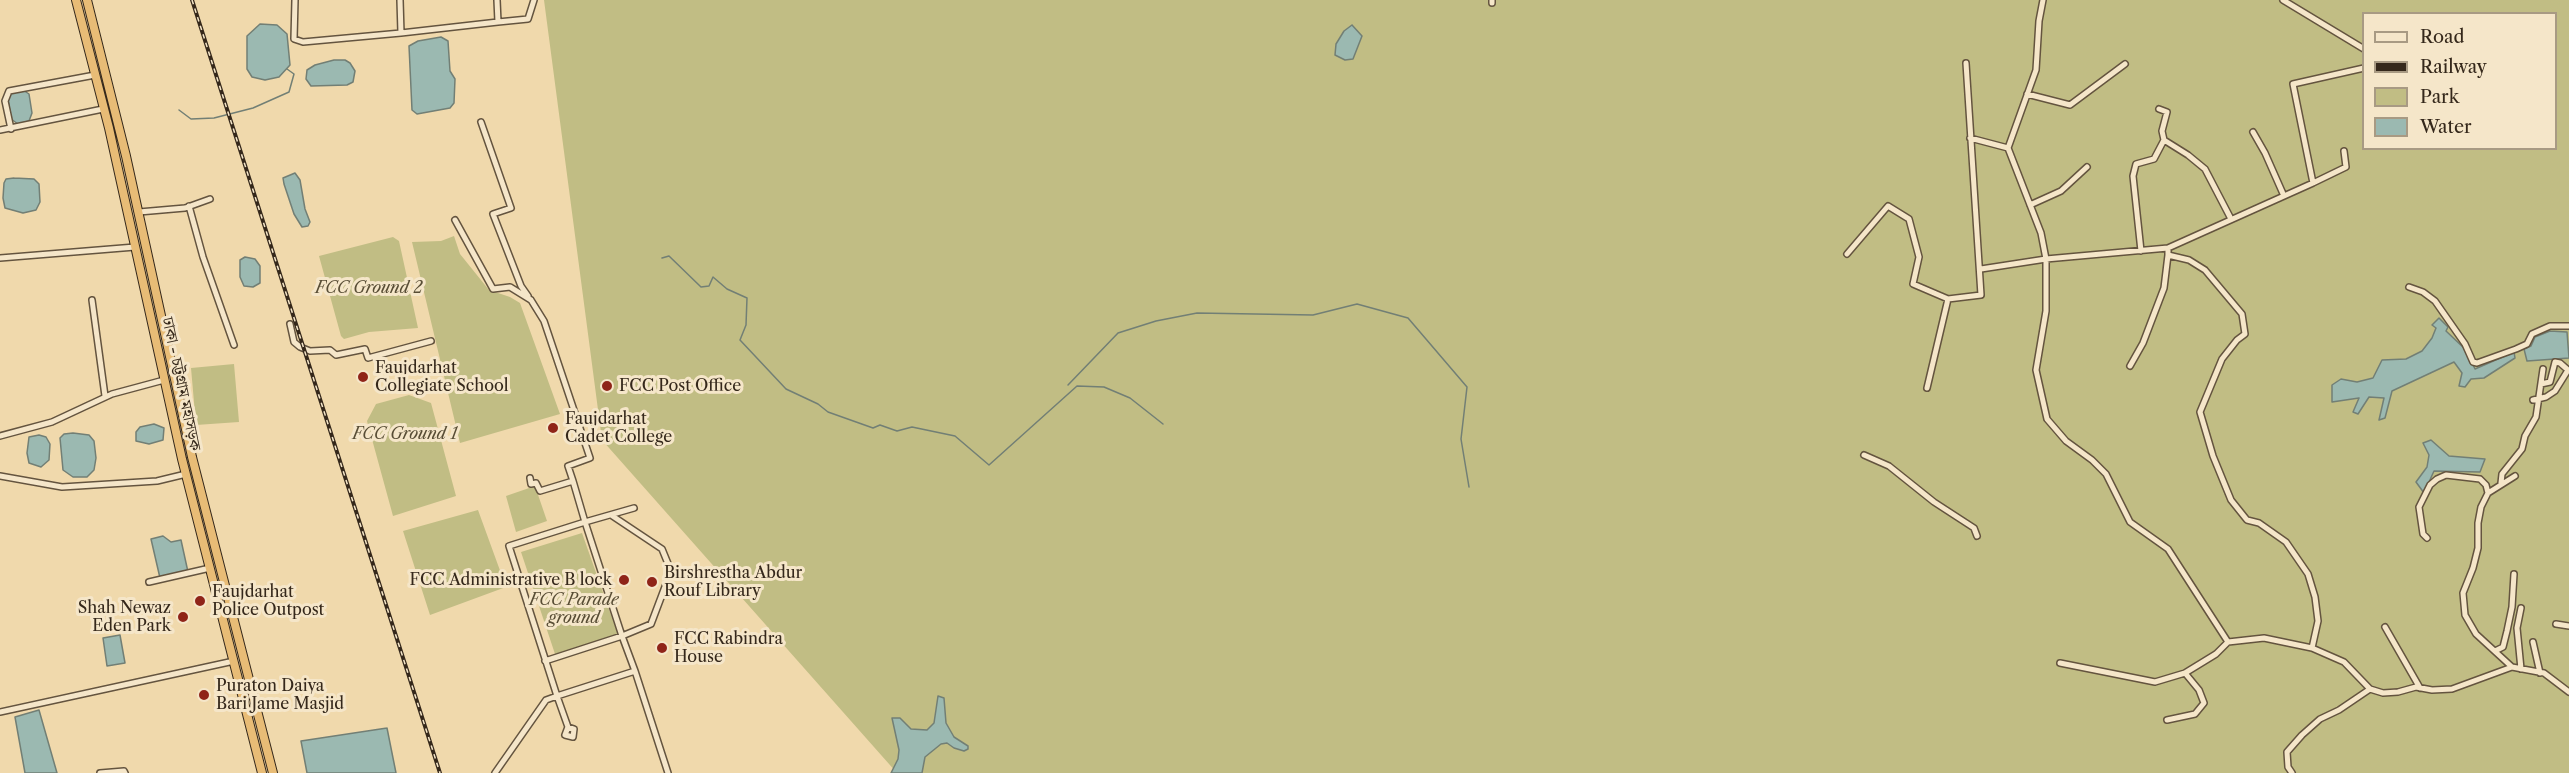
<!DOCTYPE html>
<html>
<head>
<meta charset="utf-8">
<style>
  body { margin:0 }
  #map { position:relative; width:2569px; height:773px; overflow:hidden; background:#f0d9ac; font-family:"Libre Caslon Text",serif }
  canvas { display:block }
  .legend { position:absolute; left:2362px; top:12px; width:195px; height:138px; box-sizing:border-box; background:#f5e6c9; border:2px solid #a89a83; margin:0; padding:8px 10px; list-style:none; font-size:18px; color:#35281b }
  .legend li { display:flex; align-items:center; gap:12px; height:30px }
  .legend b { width:30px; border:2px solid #a89a83 }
</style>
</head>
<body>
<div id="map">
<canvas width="2569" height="773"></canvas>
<ul class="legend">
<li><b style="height:8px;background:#f5e6c9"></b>Road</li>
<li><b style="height:8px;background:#35281b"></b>Railway</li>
<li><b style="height:16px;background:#c1bd84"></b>Park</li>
<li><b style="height:16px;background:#9bb9b1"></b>Water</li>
</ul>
</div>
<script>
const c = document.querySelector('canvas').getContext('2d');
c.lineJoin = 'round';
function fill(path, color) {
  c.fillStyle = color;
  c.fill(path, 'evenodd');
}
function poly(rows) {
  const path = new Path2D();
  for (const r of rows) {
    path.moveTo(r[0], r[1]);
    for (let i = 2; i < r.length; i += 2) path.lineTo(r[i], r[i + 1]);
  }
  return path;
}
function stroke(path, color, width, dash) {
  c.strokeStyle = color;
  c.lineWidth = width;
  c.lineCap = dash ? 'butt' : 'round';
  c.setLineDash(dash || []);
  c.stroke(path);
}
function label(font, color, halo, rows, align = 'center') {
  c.font = font + ' "Libre Caslon Text","Noto Serif Bengali",serif';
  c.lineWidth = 6;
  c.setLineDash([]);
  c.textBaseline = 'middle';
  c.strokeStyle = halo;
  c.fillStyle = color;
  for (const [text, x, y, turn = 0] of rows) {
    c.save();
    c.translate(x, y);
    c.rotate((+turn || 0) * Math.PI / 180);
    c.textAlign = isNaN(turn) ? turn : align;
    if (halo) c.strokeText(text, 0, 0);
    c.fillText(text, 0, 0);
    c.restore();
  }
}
fill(poly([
  [544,0,2569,0,2569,773,897,773,602,440],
  [2364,14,2556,14,2556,148,2364,148],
  [454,236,460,254,489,290,510,297,520,303,560,414,460,443,412,242,441,241],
  [393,237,399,241,418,328,369,332,344,339,341,336,319,256],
  [234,364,239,422,196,425,191,368],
  [409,395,431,403,456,496,393,516,367,421,376,404],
  [535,486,547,521,516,532,506,496],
  [478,510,506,587,430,615,403,531],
  [582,533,618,635,555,654,521,552]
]), '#c1bd84');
const water = poly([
  [260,24,277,25,287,34,290,65,279,77,265,80,252,77,247,69,247,36,260,24],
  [1352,25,1362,36,1353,59,1345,60,1335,55,1336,44,1344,31,1352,25],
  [441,37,448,41,450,71,455,79,454,103,450,108,417,114,412,110,409,46,418,41,441,37],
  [334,60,345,60,350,63,355,71,353,82,347,85,311,86,306,79,307,70,315,65,334,60],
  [23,90,29,94,32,113,29,121,18,124,11,119,8,99,10,93,23,90],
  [295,173,300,180,305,209,310,222,308,226,302,227,294,214,284,184,283,178,295,173],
  [14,178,34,179,39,184,40,202,36,210,23,213,5,208,3,198,4,183,6,179,14,178],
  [245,257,255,259,260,266,260,283,253,287,244,286,240,277,240,260,245,257],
  [2439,318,2448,327,2446,331,2466,350,2475,369,2514,352,2515,358,2484,378,2471,379,2465,387,2459,386,2462,373,2454,362,2392,391,2385,418,2379,420,2384,398,2369,397,2358,414,2353,412,2359,398,2332,402,2332,385,2341,379,2357,382,2373,378,2382,360,2406,359,2422,351,2432,338,2436,328,2432,325,2439,318],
  [2550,331,2567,332,2569,358,2527,361,2524,349,2531,346,2535,337,2550,331],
  [154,424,164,428,163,440,149,444,136,441,136,432,140,427,154,424],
  [73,433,89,435,94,441,96,458,94,470,87,477,73,477,63,470,60,438,64,434,73,433],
  [39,435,46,437,50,444,49,460,41,467,29,463,27,453,29,437,39,435],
  [2431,440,2449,456,2485,459,2480,472,2434,471,2424,493,2416,482,2427,467,2429,455,2423,443,2431,440],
  [163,536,171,542,181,540,188,572,160,578,151,539,163,536],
  [120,635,125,663,107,666,103,638,120,635],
  [938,696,944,698,946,723,954,737,968,746,968,749,964,751,954,748,947,743,941,744,925,757,922,773,891,773,898,759,899,750,892,718,900,718,911,729,927,730,934,723,938,696],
  [39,710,57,773,25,773,15,717,39,710],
  [387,728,396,773,307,773,301,741,387,728]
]);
fill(water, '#9bb9b1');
stroke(water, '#727f75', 1.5);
stroke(poly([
  [179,110,191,119,214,118,253,108,289,92,294,74,287,69],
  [662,258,669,256,701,287,709,286,713,277,727,289,747,298,746,325,740,340,786,389,818,404,828,412,873,428,880,425,897,431,912,427,955,436,989,465,1077,386,1104,387,1130,398,1163,424],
  [1068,385,1118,333,1156,321,1197,313,1313,315,1357,304,1408,318,1467,387,1461,439,1469,487]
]), '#727f75', 1.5);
const minor = poly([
  [295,0,294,39,303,42,401,33,400,0],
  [497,0,498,22,528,19,534,0],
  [2043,0,2039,21,2036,70,2008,148,2041,233,2046,259,2046,311,2036,370,2047,419,2066,441,2092,460,2106,474,2130,522,2168,549,2228,642,2264,638,2312,648,2344,662,2370,689,2383,693,2398,692,2416,687,2432,690,2452,689,2512,667,2544,673,2569,692],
  [2283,0,2364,49],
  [1492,3,1492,0],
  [401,33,498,22],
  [2027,94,2070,105,2125,64],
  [2159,109,2167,112,2162,131,2164,140,2188,155,2205,169,2230,217],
  [481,122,511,208,493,214,521,286,528,296],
  [11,129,5,101,9,91,95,75],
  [0,130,103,109],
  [2253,132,2265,153,2284,196],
  [1970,138,2008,148],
  [2313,183,2346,167,2344,151],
  [2030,205,2061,191,2087,167],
  [189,206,203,257,234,345],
  [139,212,185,208,210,199],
  [455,220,493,289,510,287,531,300,544,321,590,458,568,466,573,481,540,491,536,483,531,484,530,478],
  [2168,248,2168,255,2189,260,2205,270,2242,314,2245,334,2237,340,2222,359,2200,412,2213,456,2231,500,2247,520,2259,523,2286,542,2308,574,2315,597,2318,621,2312,648],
  [2141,251,2133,176,2136,164,2154,159,2164,140],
  [1847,254,1888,206,1909,219,1919,257,1913,284,1948,299],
  [0,258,135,247],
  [1981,269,2046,259,2168,248,2313,183,2293,84,2364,68],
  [2409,287,2423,292,2435,301,2465,344,2473,362,2477,363,2516,349,2527,344,2532,334,2550,326,2569,326],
  [92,300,105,396],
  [290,324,294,342,300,347,310,351,330,350,336,355,365,349,368,358,431,341],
  [2130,366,2143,343,2164,288,2168,255],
  [1927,388,1948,299,1981,295,1966,63],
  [2533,400,2546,397,2555,391,2568,370,2560,363,2555,362,2550,382,2541,384],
  [0,436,52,422,112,394,164,380],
  [1864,455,1889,466,1934,502,1974,528,1977,536],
  [0,476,62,487,157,481,186,474],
  [2501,483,2502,474,2522,449,2525,436,2536,417,2543,369],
  [611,515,662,549,671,571,651,624,622,636,585,522,634,508],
  [2427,538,2423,534,2419,507,2430,485,2437,479,2446,475,2480,479,2486,485,2488,493],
  [149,582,210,568],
  [2556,624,2569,626],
  [2385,627,2420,688],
  [2533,642,2540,673],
  [2495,651,2503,647,2507,631,2512,607,2514,574],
  [545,661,622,636,635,671,557,696,568,727,565,735,573,737,574,729,568,727],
  [2060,663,2155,682,2185,673,2216,654,2228,642],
  [2512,667,2476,634,2465,615,2463,593,2473,568,2478,548,2478,523,2481,507,2488,493,2515,476],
  [2521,669,2517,628,2521,608],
  [635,671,668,773],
  [0,712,234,661],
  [2167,720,2195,714,2204,703,2199,690,2185,673],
  [100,773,124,771,125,773],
  [495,773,546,700,557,696,509,546,585,522,573,481],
  [2292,773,2288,767,2287,752,2302,735,2320,719,2339,710,2370,689]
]);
const trunk = poly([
  [76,0,109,128,182,459,262,773],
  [87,0,126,156,192,457,273,773]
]);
stroke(minor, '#64543f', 8);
stroke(trunk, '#35281b', 10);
stroke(minor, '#f5e6c9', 5);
stroke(trunk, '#e8bc76', 8);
const rail = poly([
  [192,0,440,773]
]);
stroke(rail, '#35281b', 4);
stroke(rail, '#f5e6c9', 1.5, [4.5]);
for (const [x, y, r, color] of [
  [363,377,6,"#8f2418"],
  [607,386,6,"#8f2418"],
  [553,428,6,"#8f2418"],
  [624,580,6,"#8f2418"],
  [652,582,6,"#8f2418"],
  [200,601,6,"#8f2418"],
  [183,617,6,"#8f2418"],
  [662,648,6,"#8f2418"],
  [204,695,6,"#8f2418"]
]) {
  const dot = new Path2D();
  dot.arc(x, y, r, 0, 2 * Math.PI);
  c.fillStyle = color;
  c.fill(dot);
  stroke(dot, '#f5e6c9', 2);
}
label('italic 16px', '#584d35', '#f5e6c9', [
  ["FCC Ground 2",369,288],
  ["FCC Ground 1",405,434],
  ["FCC Parade",574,600],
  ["ground",574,618]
]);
label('16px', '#35281b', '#f5e6c9', [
  ["Faujdarhat",375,368],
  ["Collegiate School",375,386],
  ["FCC Post Office",619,386],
  ["Faujdarhat",565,419],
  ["Cadet College",565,437],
  ["Birshrestha Abdur",664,573],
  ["Rouf Library",664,591],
  ["FCC Administrative B lock",612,580,"right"],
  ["Faujdarhat",212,592],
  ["Police Outpost",212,610],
  ["Shah Newaz",171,608,"right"],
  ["Eden Park",171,626,"right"],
  ["FCC Rabindra",674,639],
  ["House",674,657],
  ["Puraton Daiya",216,686],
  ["Bari Jame Masjid",216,704]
], 'left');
label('16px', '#35281b', '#f5e6c9', [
  ["ঢাকা - চট্টগ্রাম মহাসড়ক",181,384,78]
]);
</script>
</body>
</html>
